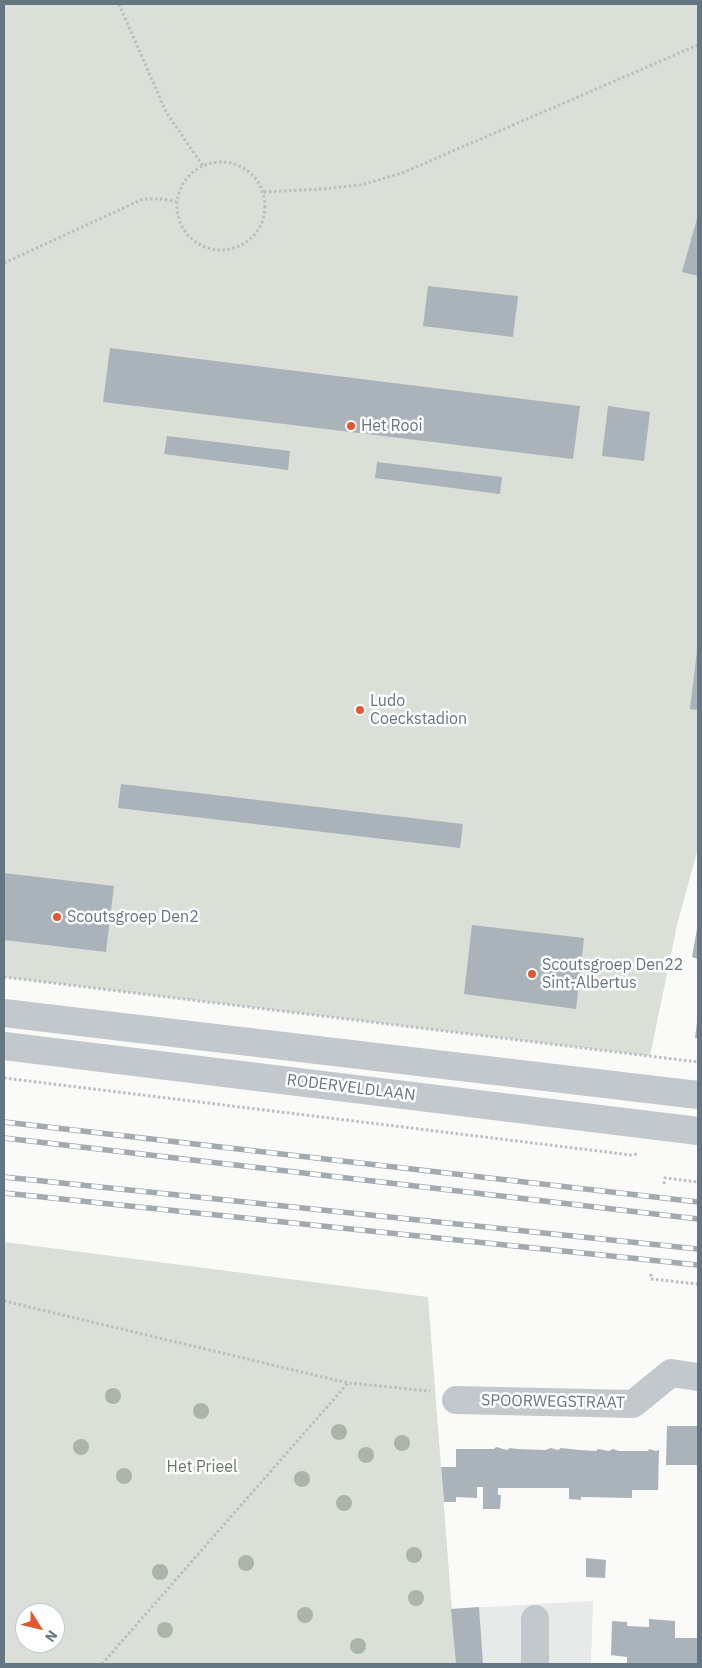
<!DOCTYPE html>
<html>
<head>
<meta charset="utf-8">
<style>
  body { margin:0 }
  #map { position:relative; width:702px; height:1668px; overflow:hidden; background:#fafaf8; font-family:"IBM Plex Sans",sans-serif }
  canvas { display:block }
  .frame { position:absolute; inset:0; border:5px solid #657683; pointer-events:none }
  .north { position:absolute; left:15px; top:1603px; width:50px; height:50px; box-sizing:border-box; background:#fff; border:1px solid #c1c8cd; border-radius:50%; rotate:126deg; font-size:14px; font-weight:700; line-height:20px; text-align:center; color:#657683 }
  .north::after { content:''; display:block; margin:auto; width:18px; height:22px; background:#e4572e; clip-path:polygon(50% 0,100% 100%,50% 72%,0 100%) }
</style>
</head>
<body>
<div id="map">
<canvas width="702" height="1668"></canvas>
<div class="frame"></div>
<div class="north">N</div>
</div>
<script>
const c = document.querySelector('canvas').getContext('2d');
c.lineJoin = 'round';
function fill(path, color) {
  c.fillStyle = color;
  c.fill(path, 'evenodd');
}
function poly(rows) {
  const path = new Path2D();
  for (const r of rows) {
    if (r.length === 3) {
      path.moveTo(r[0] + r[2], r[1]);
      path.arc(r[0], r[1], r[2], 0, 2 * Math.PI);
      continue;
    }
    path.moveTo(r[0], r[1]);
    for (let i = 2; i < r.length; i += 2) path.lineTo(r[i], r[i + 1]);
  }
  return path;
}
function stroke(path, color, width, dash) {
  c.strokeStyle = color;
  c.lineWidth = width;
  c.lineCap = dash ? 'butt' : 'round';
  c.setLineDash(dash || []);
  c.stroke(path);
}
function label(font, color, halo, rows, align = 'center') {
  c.font = font + ' "IBM Plex Sans",sans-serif';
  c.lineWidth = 5;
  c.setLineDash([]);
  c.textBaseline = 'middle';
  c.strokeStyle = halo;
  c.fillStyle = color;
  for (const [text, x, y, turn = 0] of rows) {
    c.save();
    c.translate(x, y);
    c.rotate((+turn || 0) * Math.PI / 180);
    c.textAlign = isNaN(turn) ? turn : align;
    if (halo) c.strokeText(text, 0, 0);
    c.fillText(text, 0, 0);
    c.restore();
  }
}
fill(poly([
  [593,1601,591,1664,456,1664,451,1609]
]), '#e8e9e9');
fill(poly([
  [4,4,698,4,698,848,677,925,650,1056,4,977],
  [4,1242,428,1297,456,1664,4,1664],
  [25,1613,55,1613,55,1643,25,1643]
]), '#dadfd7');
fill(poly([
  [698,215,698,276,682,272],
  [428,286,518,296,513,337,423,326],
  [110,348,580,406,573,459,103,402],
  [608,406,650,412,644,461,602,456],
  [167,436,290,451,288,470,164,454],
  [377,462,502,477,500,494,375,478],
  [697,651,698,651,698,710,690,709],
  [121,784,463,824,460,848,118,808],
  [4,873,114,886,106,952,4,940],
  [472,925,584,938,576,1009,464,994],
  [697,929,698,929,698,959,692,957],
  [697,1022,698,1022,698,1038,695,1038],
  [698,1424,698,1465,666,1465,667,1426,697,1426],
  [496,1447,507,1450,510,1448,517,1449,545,1450,551,1448,558,1450,561,1448,580,1450,596,1451,598,1449,609,1451,613,1449,619,1451,648,1451,649,1449,656,1451,659,1450,658,1490,632,1490,632,1498,581,1497,581,1500,569,1499,569,1488,498,1488,498,1495,501,1495,500,1509,483,1509,483,1487,477,1487,477,1498,456,1497,456,1502,444,1502,441,1467,456,1467,456,1449,494,1449],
  [586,1558,606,1560,605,1578,586,1577],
  [479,1607,483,1664,456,1664,451,1609],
  [649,1619,675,1621,675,1638,698,1638,698,1664,627,1664,627,1657,611,1655,612,1621,627,1622,627,1626,649,1627]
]), '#aab3b9');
stroke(poly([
  [119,4,166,112,203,166],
  [221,206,44],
  [264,192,322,189,361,185,402,173,698,45],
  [4,263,143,199,162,199,177,202],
  [4,977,698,1062],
  [4,1078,631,1155,638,1154],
  [664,1184,665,1178,698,1182],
  [651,1274,651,1279,698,1284],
  [4,1301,348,1383,430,1391],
  [102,1664,348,1383]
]), '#bbbfc2', 3, [2.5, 2.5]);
stroke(poly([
  [4,1013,698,1095],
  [4,1046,698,1131],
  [456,1400,633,1404,671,1373,698,1377],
  [535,1619,535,1664]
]), '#c3c8cc', 28);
const rail = poly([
  [4,1122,698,1202],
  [4,1138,698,1219],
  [4,1177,698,1249],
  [4,1193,698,1265]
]);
stroke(rail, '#a2aab0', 5.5);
stroke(rail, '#fff', 4, [11]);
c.fillStyle = '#aab4a7';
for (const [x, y] of [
  [113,1396],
  [201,1411],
  [339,1432],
  [402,1443],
  [81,1447],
  [366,1455],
  [124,1476],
  [302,1479],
  [344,1503],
  [414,1555],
  [246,1563],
  [160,1572],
  [416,1598],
  [305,1615],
  [165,1630],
  [358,1646]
]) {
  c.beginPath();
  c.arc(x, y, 8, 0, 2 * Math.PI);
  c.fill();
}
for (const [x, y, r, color] of [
  [351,426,5,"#e4572e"],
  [360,710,5,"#e4572e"],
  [57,917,5,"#e4572e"],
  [532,974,5,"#e4572e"]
]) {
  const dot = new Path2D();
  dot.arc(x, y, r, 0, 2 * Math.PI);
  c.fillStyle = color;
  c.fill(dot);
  stroke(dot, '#fff', 2);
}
label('16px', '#657683', '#fff', [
  ["Het Rooi",361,426],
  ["Ludo",370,701],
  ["Coeckstadion",370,719],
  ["Scoutsgroep Den2",67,917],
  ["Scoutsgroep Den22",542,965],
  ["Sint-Albertus",542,983]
], 'left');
label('16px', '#657683', '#fff', [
  ["RODERVELDLAAN",351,1088,7],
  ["SPOORWEGSTRAAT",553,1402,1]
]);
label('16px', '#687a64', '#fff', [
  ["Het Prieel",202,1467]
]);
</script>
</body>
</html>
